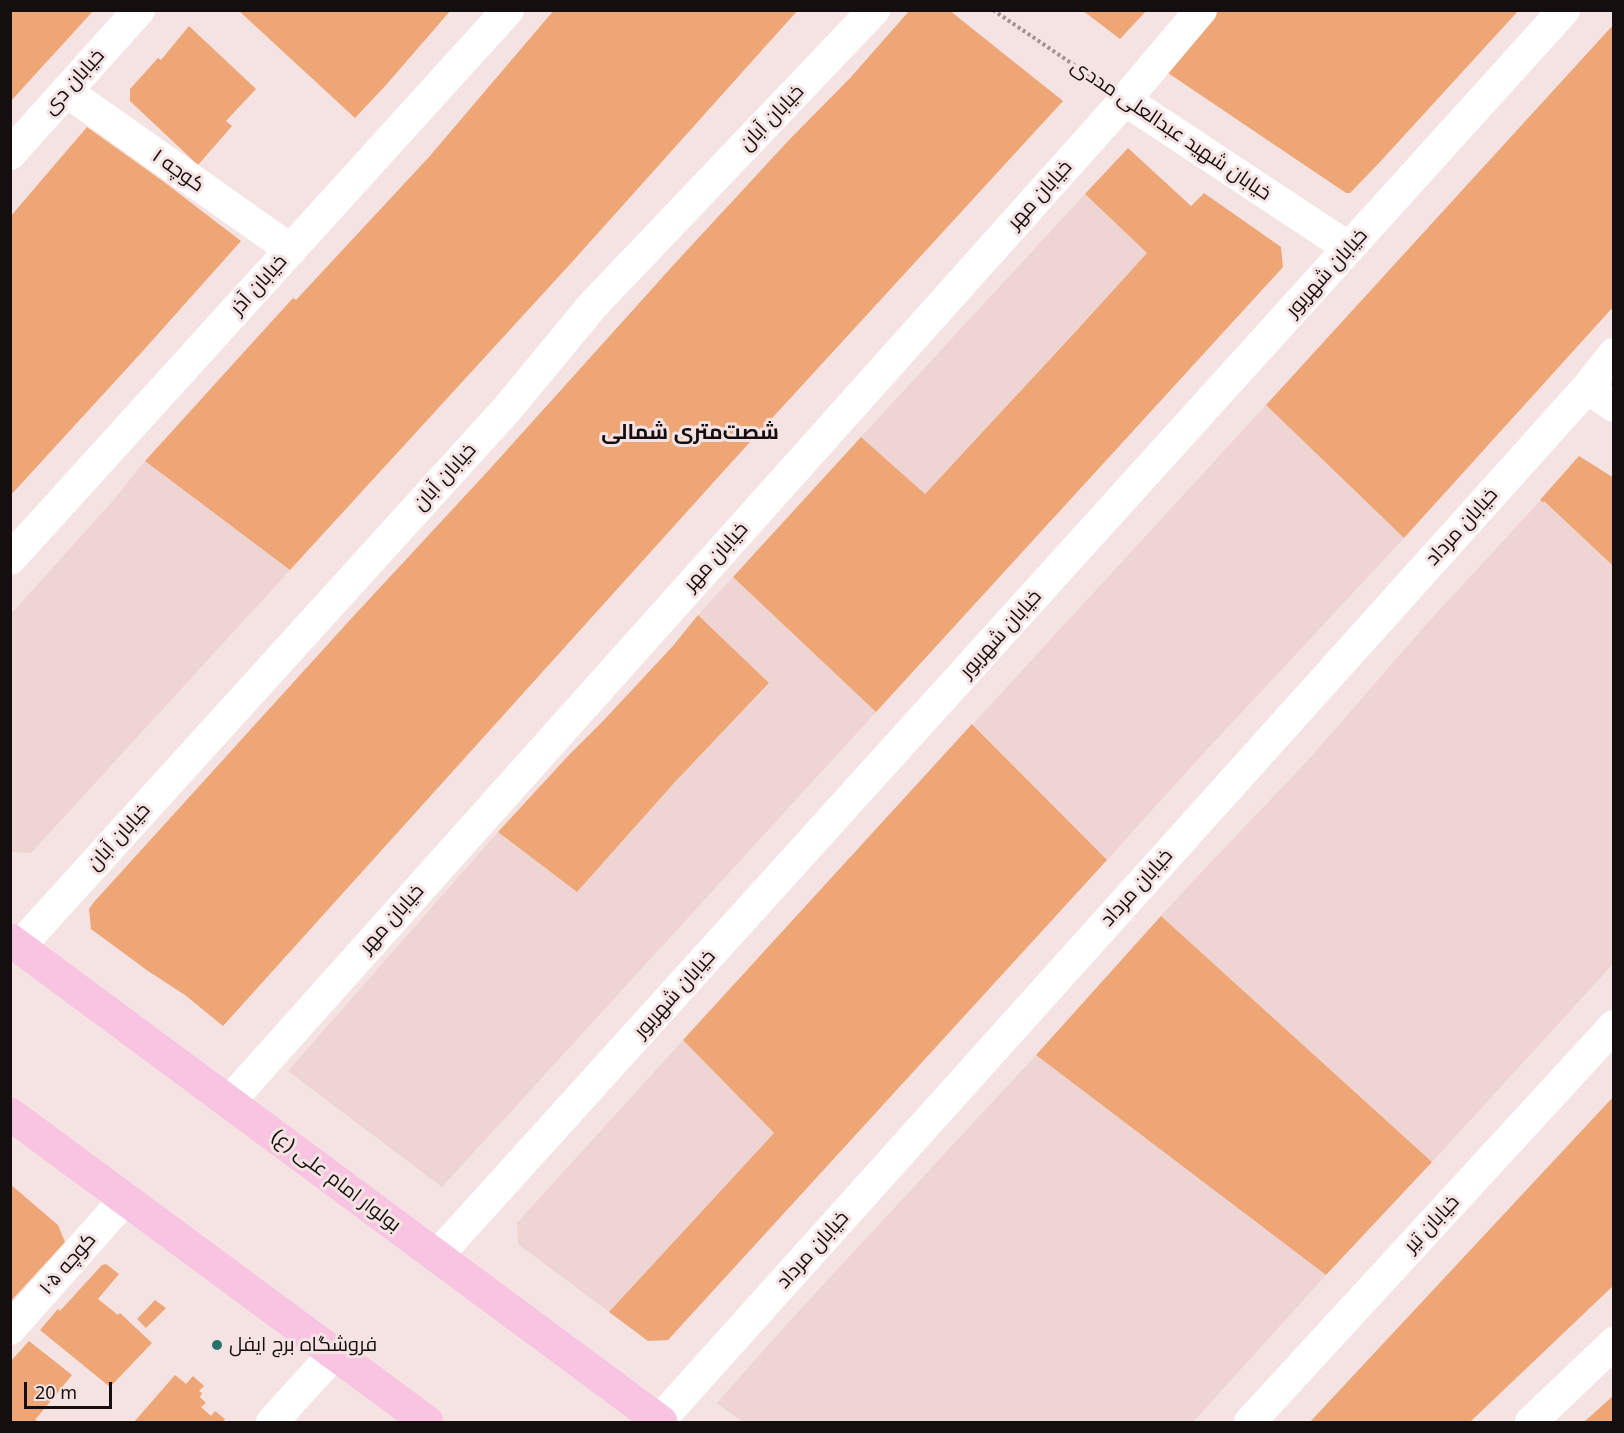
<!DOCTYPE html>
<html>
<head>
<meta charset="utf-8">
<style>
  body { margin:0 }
  #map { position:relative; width:1624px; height:1433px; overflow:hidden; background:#f4e3e2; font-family:"Noto Sans",sans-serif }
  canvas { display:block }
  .frame { position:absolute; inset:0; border:12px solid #140e0e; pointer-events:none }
  .scale { position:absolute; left:24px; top:1382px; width:88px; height:27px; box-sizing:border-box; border:3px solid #140e0e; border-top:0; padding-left:8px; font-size:18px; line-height:21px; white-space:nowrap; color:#140e0e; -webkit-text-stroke:4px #f4e3e2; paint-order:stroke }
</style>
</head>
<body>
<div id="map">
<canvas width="1624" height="1433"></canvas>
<div class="frame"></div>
<div class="scale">20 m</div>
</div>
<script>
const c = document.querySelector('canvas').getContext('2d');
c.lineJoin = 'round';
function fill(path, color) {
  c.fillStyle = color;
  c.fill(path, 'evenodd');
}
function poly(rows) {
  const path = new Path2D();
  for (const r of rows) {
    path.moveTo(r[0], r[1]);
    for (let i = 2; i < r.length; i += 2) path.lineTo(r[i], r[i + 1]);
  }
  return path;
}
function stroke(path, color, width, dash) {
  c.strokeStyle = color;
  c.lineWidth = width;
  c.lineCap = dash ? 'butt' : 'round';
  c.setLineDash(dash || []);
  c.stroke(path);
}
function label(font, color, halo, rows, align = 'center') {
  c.font = font + ' "Noto Sans",Cairo,sans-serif';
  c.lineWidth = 6;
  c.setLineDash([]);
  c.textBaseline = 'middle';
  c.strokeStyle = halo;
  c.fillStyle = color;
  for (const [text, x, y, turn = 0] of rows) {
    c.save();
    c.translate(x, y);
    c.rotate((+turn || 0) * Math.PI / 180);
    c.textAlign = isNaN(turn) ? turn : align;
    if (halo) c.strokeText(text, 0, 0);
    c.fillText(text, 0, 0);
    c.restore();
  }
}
fill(poly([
  [1085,194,1147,253,925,494,861,437],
  [1266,405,1404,538,1188,770,1107,860,973,724],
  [145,461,290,570,31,853,11,852,11,614,111,503],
  [1540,501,1542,503,1544,501,1613,567,1613,964,1432,1162,1161,916,1197,877,1310,758,1424,627],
  [733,577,876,712,442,1187,288,1071,498,832,577,892,674,783,769,684,698,615],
  [683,1040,774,1133,609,1312,518,1244,517,1223],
  [1036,1055,1326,1275,1193,1422,743,1422,717,1403,785,1326]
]), '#eed4d3');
fill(poly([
  [10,10,94,10,10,102],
  [238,10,451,10,386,85,355,118],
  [554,10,798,10,572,262,290,570,145,461,293,298,296,300,429,157],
  [910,10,949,10,1063,101,730,464,223,1026,185,995,148,971,91,929,89,909,94,902,349,621,488,471,678,260,789,140,851,77],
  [1082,10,1147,10,1120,39],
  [1217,10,1519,10,1379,163,1350,193,1346,193,1168,73,1192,37],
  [1614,24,1614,306,1404,538,1266,405],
  [189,26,256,89,226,121,232,126,198,165,130,101,130,89,158,58,161,60],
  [87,127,164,182,241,241,141,353,10,496,10,217],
  [1128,148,1191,206,1204,193,1281,247,1283,267,876,712,733,577,861,437,925,494,1076,331,1147,253,1085,194],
  [1579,456,1614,478,1614,567,1544,501,1543,503,1540,500],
  [698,615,769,683,674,783,577,892,498,832,567,757,603,721,672,647],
  [972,724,1107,860,668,1340,648,1341,609,1312,774,1133,683,1040],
  [1161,916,1432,1162,1326,1275,1036,1055],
  [1614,1096,1614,1285,1470,1422,1310,1422],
  [10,1184,58,1225,65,1242,10,1302],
  [106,1264,119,1274,98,1299,118,1315,120,1313,152,1343,110,1387,40,1330,58,1309,60,1311,102,1265],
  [155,1300,166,1308,146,1328,137,1319],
  [29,1341,72,1375,35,1420,39,1422,10,1422,10,1362],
  [175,1375,186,1384,193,1376,204,1386,199,1391,202,1393,200,1397,206,1403,201,1407,211,1416,215,1411,225,1419,223,1422,134,1422],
  [1614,1395,1614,1422,1584,1422]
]), '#eea676');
stroke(poly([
  [993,10,1099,82]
]), '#9f9291', 4, [3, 3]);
stroke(poly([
  [66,91,291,250],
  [1125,100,1349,248],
  [10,154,139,10],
  [1587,388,1614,406],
  [10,559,508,10],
  [19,947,507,409,593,305,874,10],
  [229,1102,1125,100,1201,10],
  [437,1256,1564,10],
  [10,1329,125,1199],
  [659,1421,1587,388,1614,354],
  [272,1422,334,1354],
  [1250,1422,1614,1026],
  [1531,1422,1614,1343]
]), '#fff', 32);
stroke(poly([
  [10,940,661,1422],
  [10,1114,427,1422]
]), '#f9c4e1', 33);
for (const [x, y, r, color] of [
  [217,1345,6,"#28716c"]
]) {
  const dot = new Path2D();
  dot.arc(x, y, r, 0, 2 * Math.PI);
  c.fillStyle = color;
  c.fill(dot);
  stroke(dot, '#f4e3e2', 2);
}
label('20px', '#140e0e', '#f4e3e2', [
  ["خیابان دی",74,82,-48],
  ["خیابان آبان",772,118,-46],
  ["خیابان شهید عبدالعلی مددی",1171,130,34],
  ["کوچه ۱",178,171,35],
  ["خیابان مهر",1040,195,-48],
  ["خیابان شهریور",1327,273,-48],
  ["خیابان آذر",259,285,-48],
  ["خیابان آبان",445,477,-48],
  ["خیابان مرداد",1462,527,-48],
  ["خیابان مهر",716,557,-48],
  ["خیابان شهریور",1001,634,-48],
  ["خیابان آبان",119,837,-48],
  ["خیابان مرداد",1137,888,-48],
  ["خیابان مهر",392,919,-48],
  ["خیابان شهریور",675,994,-48],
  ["بولوار امام علی (ع)",336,1181,37],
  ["خیابان تیر",1432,1224,-47],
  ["خیابان مرداد",813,1250,-48],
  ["کوچه ۱۰۵",68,1264,-49]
]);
label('20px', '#140e0e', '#f4e3e2', [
  ["فروشگاه برج ایفل",229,1345]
], 'left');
label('bold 21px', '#140e0e', '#f4e3e2', [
  ["شصت‌متری شمالی",690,433]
]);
</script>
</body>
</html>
